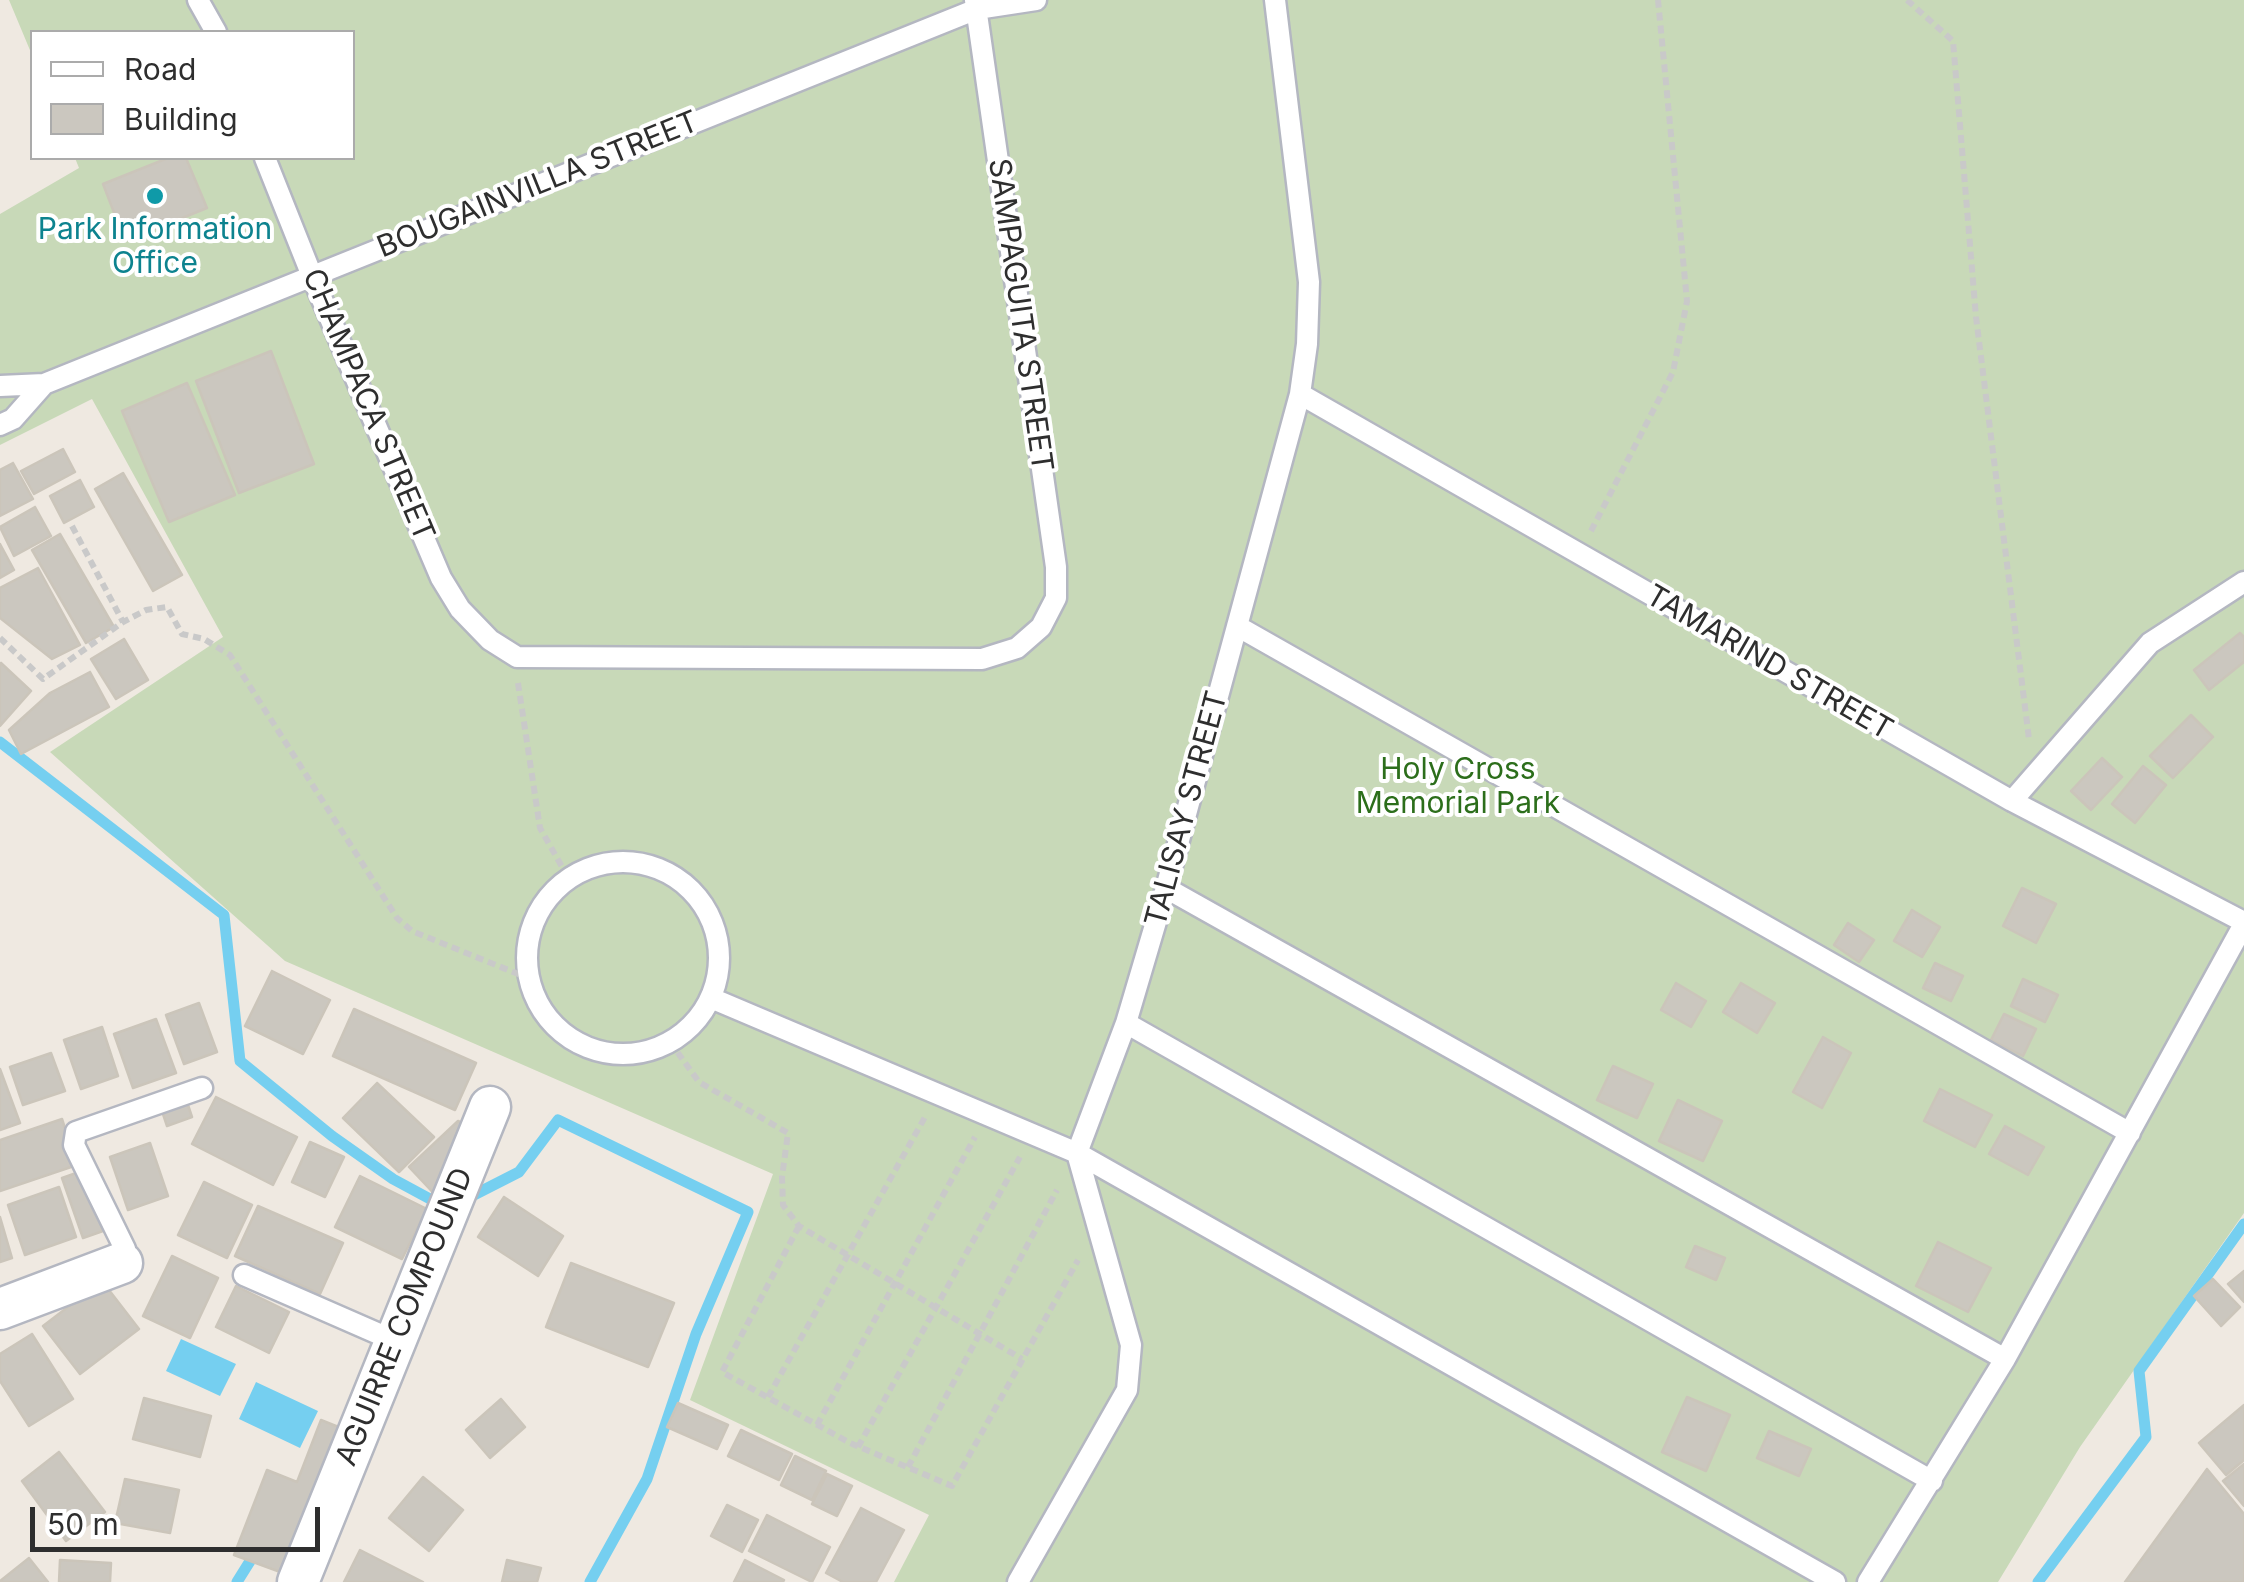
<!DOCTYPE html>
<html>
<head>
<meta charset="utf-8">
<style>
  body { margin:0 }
  #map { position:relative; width:2244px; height:1582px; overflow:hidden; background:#efe9e1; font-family:Inter,sans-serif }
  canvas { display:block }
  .legend { position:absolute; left:30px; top:30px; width:325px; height:130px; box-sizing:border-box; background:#fff; border:2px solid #ababab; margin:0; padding:12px 18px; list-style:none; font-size:30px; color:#2e2e2e }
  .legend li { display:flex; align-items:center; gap:20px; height:50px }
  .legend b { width:50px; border:2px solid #ababab }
  .scale { position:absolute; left:30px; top:1507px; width:290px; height:45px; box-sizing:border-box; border:5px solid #2e2e2e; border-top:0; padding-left:12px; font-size:30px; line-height:35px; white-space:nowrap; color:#2e2e2e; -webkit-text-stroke:8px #fff; paint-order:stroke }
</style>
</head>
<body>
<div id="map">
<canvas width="2244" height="1582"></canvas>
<ul class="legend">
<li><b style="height:12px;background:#fff"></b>Road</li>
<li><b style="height:28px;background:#cbc7bf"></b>Building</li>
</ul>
<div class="scale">50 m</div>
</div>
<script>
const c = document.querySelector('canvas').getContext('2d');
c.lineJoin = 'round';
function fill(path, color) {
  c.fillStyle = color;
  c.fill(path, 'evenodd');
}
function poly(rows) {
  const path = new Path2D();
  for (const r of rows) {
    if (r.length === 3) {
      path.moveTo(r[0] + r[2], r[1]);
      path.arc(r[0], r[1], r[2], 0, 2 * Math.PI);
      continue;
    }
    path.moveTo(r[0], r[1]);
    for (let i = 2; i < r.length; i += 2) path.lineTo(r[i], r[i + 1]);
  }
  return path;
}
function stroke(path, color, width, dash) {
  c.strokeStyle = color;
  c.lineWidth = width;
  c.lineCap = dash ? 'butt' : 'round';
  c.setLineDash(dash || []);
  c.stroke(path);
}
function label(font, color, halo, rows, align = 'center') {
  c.font = font + ' Inter,sans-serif';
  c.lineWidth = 8;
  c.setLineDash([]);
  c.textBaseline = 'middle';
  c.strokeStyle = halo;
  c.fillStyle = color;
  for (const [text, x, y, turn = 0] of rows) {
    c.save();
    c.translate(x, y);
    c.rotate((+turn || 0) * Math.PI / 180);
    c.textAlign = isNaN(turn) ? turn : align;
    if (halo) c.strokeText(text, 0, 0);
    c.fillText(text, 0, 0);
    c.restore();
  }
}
fill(poly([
  [9,0,2244,0,2244,1213,2080,1447,1998,1582,894,1582,929,1515,690,1400,773,1174,285,961,50,752,223,637,92,399,0,445,0,214,79,168,75,158,352,158,352,32,32,32,32,55]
]), '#c8d9b8');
fill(poly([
  [181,1339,236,1364,220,1396,166,1371],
  [256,1382,318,1411,300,1448,239,1419]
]), '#75cff0');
stroke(poly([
  [0,742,224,915,240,1061,332,1136,393,1179,443,1206],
  [464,1200,519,1172,558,1120,748,1212,696,1334,647,1479,590,1582],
  [237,1582,257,1550],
  [2038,1582,2146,1437,2139,1371,2244,1224]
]), '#75cff0', 11);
const building = poly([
  [168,158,186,158,207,208,125,241,103,184,168,158],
  [271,351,314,464,239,493,196,381,271,351],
  [187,383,235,495,169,522,122,411,187,383],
  [63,449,75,472,34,494,21,471,63,449],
  [13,463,33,499,0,516,0,470,13,463],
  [123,473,182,575,153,591,95,489,123,473],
  [80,480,94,507,64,523,50,496,80,480],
  [35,507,51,536,14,556,0,527,35,507],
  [60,534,114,627,86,643,32,550,60,534],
  [0,544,14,570,0,578,0,544],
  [38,568,80,645,52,659,0,618,0,588,38,568],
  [2240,633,2244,637,2244,662,2209,690,2194,670,2240,633],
  [124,639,148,680,116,699,91,659,124,639],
  [1,663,31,691,0,726,0,664,1,663],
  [90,672,109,707,21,754,9,730,50,693,90,672],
  [2191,715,2213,737,2173,778,2150,756,2191,715],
  [2102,758,2122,777,2091,810,2071,791,2102,758],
  [2143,766,2166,785,2135,823,2112,804,2143,766],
  [2022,888,2056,904,2036,943,2003,926,2022,888],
  [1912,910,1940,927,1922,957,1894,941,1912,910],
  [1848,923,1874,940,1859,962,1834,945,1848,923],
  [1935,963,1963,976,1951,1001,1923,988,1935,963],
  [272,971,330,1000,303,1054,245,1026,272,971],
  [2023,979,2058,995,2045,1022,2011,1006,2023,979],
  [1676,983,1706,1001,1691,1027,1661,1010,1676,983],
  [1741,983,1775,1003,1757,1033,1723,1012,1741,983],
  [199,1003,217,1052,184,1064,166,1015,199,1003],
  [354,1009,476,1063,455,1110,333,1056,354,1009],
  [2004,1014,2036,1029,2023,1056,1991,1040,2004,1014],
  [156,1019,176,1073,133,1088,114,1034,156,1019],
  [102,1027,118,1076,81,1089,64,1040,102,1027],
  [1823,1037,1851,1053,1822,1108,1793,1092,1823,1037],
  [51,1053,65,1091,23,1105,10,1067,51,1053],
  [1613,1066,1653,1084,1637,1118,1597,1100,1613,1066],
  [0,1069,20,1123,0,1130,0,1069],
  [377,1083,434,1137,399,1172,343,1118,377,1083],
  [1940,1089,1992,1115,1975,1147,1924,1121,1940,1089],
  [185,1096,192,1117,167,1126,160,1105,185,1096],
  [216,1097,297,1137,273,1185,192,1144,216,1097],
  [1678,1100,1722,1121,1703,1161,1659,1141,1678,1100],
  [62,1119,77,1165,0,1191,0,1140,62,1119],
  [458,1121,473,1128,440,1200,409,1167,458,1121],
  [2005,1126,2044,1147,2028,1175,1989,1154,2005,1126],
  [310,1142,344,1157,325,1197,292,1182,310,1142],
  [150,1143,168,1196,128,1210,110,1157,150,1143],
  [82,1171,103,1231,83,1238,62,1178,82,1171],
  [360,1176,427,1209,402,1259,335,1227,360,1176],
  [204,1182,252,1205,227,1258,178,1235,204,1182],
  [59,1187,76,1237,25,1255,8,1205,59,1187],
  [504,1197,563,1236,538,1276,478,1237,504,1197],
  [258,1206,343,1243,320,1294,235,1256,258,1206],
  [0,1217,12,1258,0,1262,0,1217],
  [1938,1242,1991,1268,1968,1312,1916,1286,1938,1242],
  [1695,1246,1725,1258,1716,1280,1686,1267,1695,1246],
  [172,1256,218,1278,190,1338,143,1316,172,1256],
  [571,1263,674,1303,648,1367,546,1327,571,1263],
  [2244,1271,2244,1302,2228,1284,2244,1271],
  [2213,1279,2240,1307,2221,1326,2194,1296,2213,1279],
  [102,1281,139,1329,80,1374,43,1326,102,1281],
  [236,1286,289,1312,269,1353,216,1327,236,1286],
  [32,1334,73,1399,29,1426,0,1381,0,1354,32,1334],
  [1687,1397,1730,1415,1706,1471,1662,1452,1687,1397],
  [144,1398,211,1416,200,1457,133,1439,144,1398],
  [501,1399,525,1427,490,1458,466,1430,501,1399],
  [678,1403,728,1425,717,1449,667,1427,678,1403],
  [2244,1405,2244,1460,2226,1475,2199,1443,2244,1405],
  [321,1420,341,1428,283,1573,234,1555,267,1470,297,1482,321,1420],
  [741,1430,792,1454,779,1480,728,1456,741,1430],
  [1769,1431,1811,1449,1799,1476,1757,1458,1769,1431],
  [59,1452,105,1512,66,1541,22,1481,59,1452],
  [795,1456,826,1471,812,1500,781,1485,795,1456],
  [2244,1464,2244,1506,2223,1481,2244,1464],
  [2207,1469,2244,1514,2244,1582,2125,1582,2207,1469],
  [827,1474,852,1486,837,1516,812,1504,827,1474],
  [423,1477,463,1510,429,1551,389,1518,423,1477],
  [125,1479,179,1490,170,1533,115,1523,125,1479],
  [727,1505,758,1520,742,1552,711,1536,727,1505],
  [861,1508,904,1530,876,1582,843,1582,826,1573,861,1508],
  [767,1515,830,1547,812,1582,749,1551,767,1515],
  [360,1550,423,1582,344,1582,360,1550],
  [29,1558,48,1582,0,1582,0,1581,29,1558],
  [60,1560,111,1563,110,1582,59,1582,60,1560],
  [507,1560,541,1568,537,1582,502,1582,507,1560],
  [745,1560,784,1580,783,1582,734,1582,745,1560]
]);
fill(building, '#cbc7bf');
stroke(building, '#cbc5ba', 2.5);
const service = poly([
  [198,0,216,32],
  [265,158,312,276,441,578,460,609,490,640,517,657,982,659,1017,648,1041,627,1056,598,1056,567,975,0],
  [0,386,44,384,977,9,1036,0],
  [1300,394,2012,801,2244,922],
  [0,425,13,419,44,384],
  [1237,626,2130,1133],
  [2012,801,2150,643,2244,582],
  [623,958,96],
  [1166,888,2005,1359],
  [711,998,1077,1153,1835,1582],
  [1126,1023,1932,1481],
  [122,1263,125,1249,74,1145,76,1132,202,1088],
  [244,1275,395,1341],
  [1018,1582,1127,1390,1131,1345,1077,1153,1126,1023,1166,888,1300,394,1307,344,1309,282,1275,0],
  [1868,1582,2005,1359,2244,924]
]);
const minor = poly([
  [0,1309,122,1263],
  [298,1582,490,1107]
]);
stroke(service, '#b4b7c1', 25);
stroke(minor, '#b4b7c1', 45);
stroke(poly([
  [1907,0,1953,41,1976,317,2029,739],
  [72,526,123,622],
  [1591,531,1673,372,1687,301,1658,0],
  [0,638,43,679,123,622,146,610,167,607,182,634,204,639,230,655,397,918,412,931,528,978],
  [518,683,540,828,569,879],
  [670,1042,699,1082,788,1133,782,1177,783,1205,799,1226,1022,1359],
  [799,1226,722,1372,850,1443,952,1486,1078,1260],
  [768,1397,925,1117],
  [817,1425,975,1137],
  [858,1447,1020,1157],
  [908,1467,1057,1190]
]), '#c9c9c9', 6, [8, 5]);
stroke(service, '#fff', 20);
stroke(minor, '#fff', 40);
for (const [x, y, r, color] of [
  [155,196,10,"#0f9aa8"]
]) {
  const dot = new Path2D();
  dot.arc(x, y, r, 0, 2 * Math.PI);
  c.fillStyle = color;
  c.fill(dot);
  stroke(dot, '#fff', 4);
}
label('30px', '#2e2e2e', '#fff', [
  ["BOUGAINVILLA STREET",538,185,-22],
  ["SAMPAGUITA STREET",1020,315,82],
  ["CHAMPACA STREET",368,405,67],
  ["TAMARIND STREET",1769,663,30],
  ["TALISAY STREET",1187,809,-75],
  ["AGUIRRE COMPOUND",405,1317,-68]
]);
label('30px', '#0d838f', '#fff', [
  ["Park Information",155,230],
  ["Office",155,264]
]);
label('30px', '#2c6e1b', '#fff', [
  ["Holy Cross",1458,770],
  ["Memorial Park",1458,804]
]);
</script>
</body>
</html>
